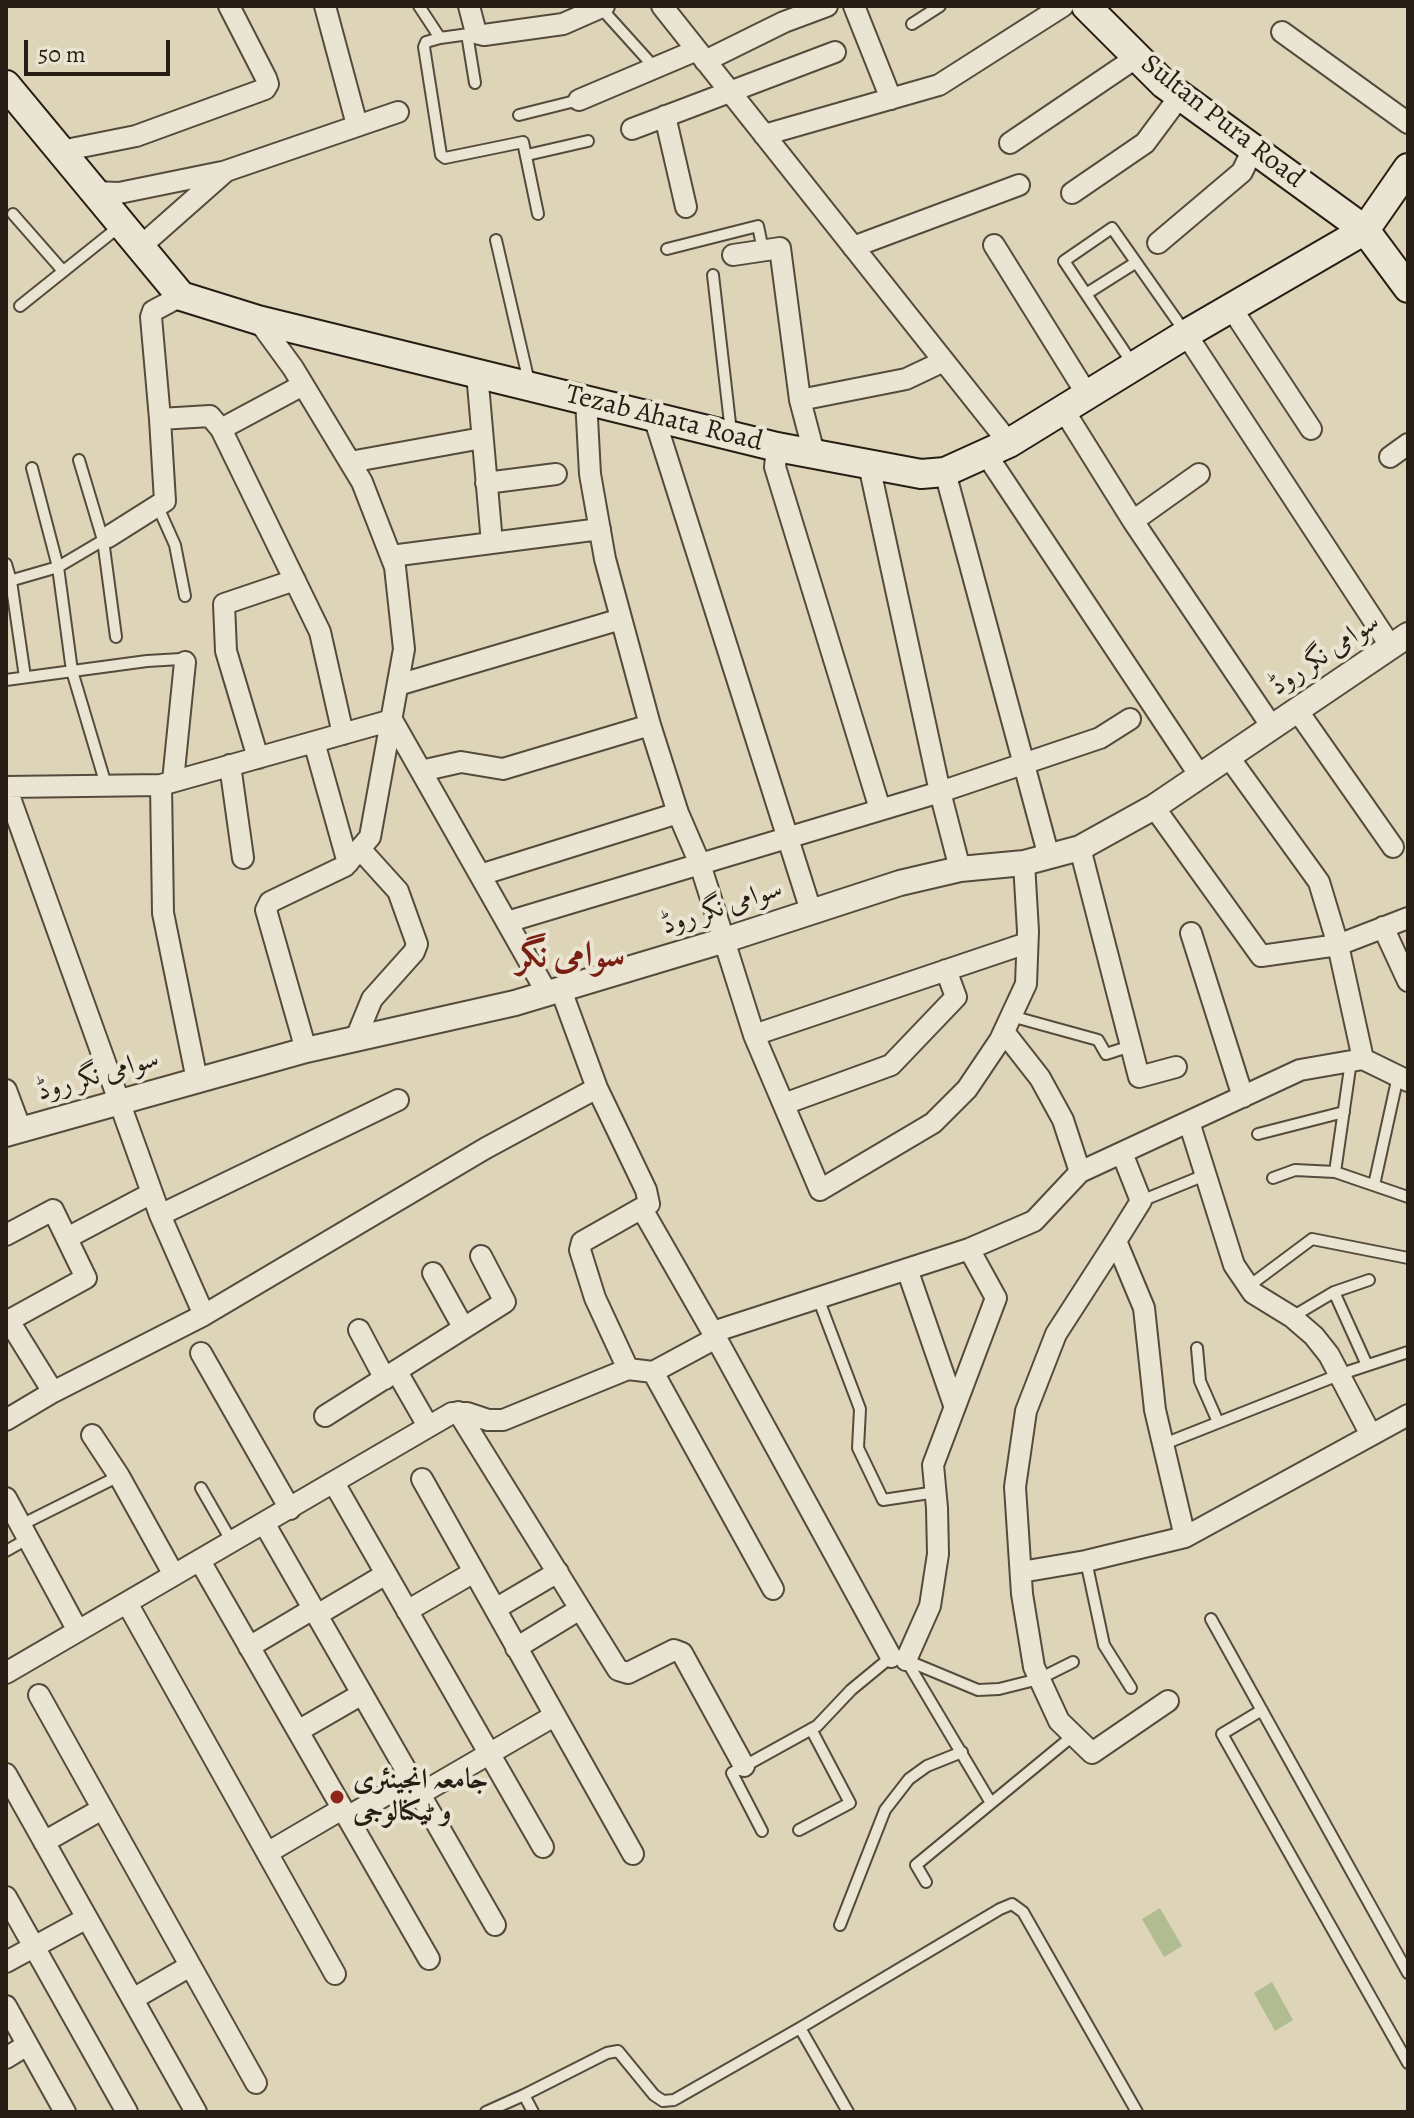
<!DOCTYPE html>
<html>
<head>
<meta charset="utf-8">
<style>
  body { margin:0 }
  #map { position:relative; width:1414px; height:2118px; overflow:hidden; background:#ded5b9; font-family:Alegreya,serif }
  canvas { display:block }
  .frame { position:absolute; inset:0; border:8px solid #271d14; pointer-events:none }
  .scale { position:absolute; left:24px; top:40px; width:146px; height:36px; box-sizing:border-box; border:4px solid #271d14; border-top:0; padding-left:10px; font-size:24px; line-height:28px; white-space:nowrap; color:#271d14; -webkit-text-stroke:6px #eae4d2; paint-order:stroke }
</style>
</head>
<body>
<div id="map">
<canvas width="1414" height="2118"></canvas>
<div class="frame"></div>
<div class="scale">50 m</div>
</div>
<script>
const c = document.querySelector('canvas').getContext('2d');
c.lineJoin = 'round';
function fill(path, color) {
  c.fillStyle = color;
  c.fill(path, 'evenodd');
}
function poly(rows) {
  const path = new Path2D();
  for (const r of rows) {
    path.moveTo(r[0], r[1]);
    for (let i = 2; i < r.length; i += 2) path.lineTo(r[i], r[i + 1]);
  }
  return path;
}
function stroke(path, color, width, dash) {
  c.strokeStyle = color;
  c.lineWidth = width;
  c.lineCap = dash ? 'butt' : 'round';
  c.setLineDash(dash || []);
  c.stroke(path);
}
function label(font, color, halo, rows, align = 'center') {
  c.font = font + ' Alegreya,Amiri,serif';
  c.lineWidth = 8;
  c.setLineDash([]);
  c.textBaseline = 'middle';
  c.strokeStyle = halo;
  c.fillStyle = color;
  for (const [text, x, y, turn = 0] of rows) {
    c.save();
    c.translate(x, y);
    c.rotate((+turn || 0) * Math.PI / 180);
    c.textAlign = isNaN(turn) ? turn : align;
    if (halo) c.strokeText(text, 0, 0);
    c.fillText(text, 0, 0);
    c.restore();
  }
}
fill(poly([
  [1160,1908,1182,1946,1164,1957,1142,1919],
  [1272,1982,1293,2020,1275,2031,1254,1993]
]), '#b1bd90');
const service = poly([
  [419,6,440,38,476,33],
  [600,7,655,68],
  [912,24,940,6],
  [467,34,475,83],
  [440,38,426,42,424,47,441,155,445,158,523,142,538,214],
  [519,115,579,100],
  [527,155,588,141],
  [13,214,63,271],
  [496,240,529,382],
  [667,249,758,226,763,250],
  [713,275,731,432],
  [1086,294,1135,263],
  [20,306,120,226],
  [1132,363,1064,261,1112,228,1185,332],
  [79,460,103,540,116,637],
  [32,468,58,567,72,671,106,785],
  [158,507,175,545,185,596],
  [6,564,11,581,25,677],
  [6,582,58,567,107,538],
  [6,680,147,661,181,659,185,662],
  [1011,1016,1098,1040,1106,1054,1131,1046],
  [1258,1134,1344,1112],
  [1335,1172,1351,1061],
  [1273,1178,1295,1170,1335,1172,1408,1197],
  [1374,1185,1398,1076],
  [1141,1201,1205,1175],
  [1249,1286,1312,1239,1408,1258],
  [1334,1292,1367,1365],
  [818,1298,860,1409,858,1448,883,1500,936,1492],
  [1292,1317,1334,1292,1369,1280],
  [1197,1348,1200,1381,1218,1422],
  [1164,1444,1341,1374,1408,1352],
  [201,1488,232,1542],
  [21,1525,119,1476],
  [6,1551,29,1538],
  [1086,1561,1104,1645,1131,1688],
  [1211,1619,1408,1973],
  [906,1660,991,1803],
  [1262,1710,1222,1734,1408,2063],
  [799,1830,850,1803,811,1729],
  [762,1831,732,1773,817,1726,851,1690,891,1657,906,1660,978,1690,999,1689,1039,1679,1073,1662],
  [926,1882,916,1865,1075,1734],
  [840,1925,885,1810,909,1779,927,1766,962,1752],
  [800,2028,848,2112],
  [524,2095,607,2053,618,2051,654,2095,663,2101,674,2100,800,2028,1000,1909,1012,1904,1023,1912,1137,2112],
  [486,2112,524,2095,533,2112]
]);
const minor = poly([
  [325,6,357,125],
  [469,6,476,33,484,35,563,24,604,6],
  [662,6,1009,443],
  [854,6,891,99],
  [1282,32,1408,123],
  [705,61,784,22,827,6],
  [579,100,697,50],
  [665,116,686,207],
  [632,129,835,52],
  [764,135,939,85,1063,6],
  [1010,143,1137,57],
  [61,151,136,136,265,89,268,84,266,78,229,6],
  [94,192,119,193,222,172],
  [1072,193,1145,143,1180,96],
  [1158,243,1242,172,1253,149],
  [994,245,1088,396],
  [140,247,226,171,398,112],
  [853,247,1019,185],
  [733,255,780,248,800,400],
  [181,296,153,311,151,317,160,419,210,416,221,429],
  [1232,309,1311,429],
  [258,320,293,368,362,482,395,567,404,649,370,837,345,866,270,902,266,910,306,1050],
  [1186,334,1391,647],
  [477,373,492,543],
  [303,385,221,429,320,632,343,734],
  [586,399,590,474,605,559,650,725,678,813,700,864,754,1035,820,1190,933,1123,967,1089,1000,1040,1026,984,1028,931,1024,863],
  [1063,409,1133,521,1272,727],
  [654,417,811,911],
  [777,447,775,467,880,809],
  [814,453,800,400,906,379,944,361],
  [986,454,1200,776],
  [1390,457,1408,444],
  [350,462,482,438],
  [869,465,940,792,960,869],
  [945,472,1049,857],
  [486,483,556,474],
  [1133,521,1199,474],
  [108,537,165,501,160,419],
  [391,556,600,529],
  [398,685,621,619],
  [1297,710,1393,847],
  [392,720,547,993],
  [314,742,348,863],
  [1228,756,1319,882,1338,945,1363,1059],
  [258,758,226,651,224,604,295,580],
  [230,765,243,858],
  [421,771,461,762,503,769,650,725],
  [173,781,185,662],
  [161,785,163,913,197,1080],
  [6,787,160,1215,204,1315],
  [6,787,161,785,392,720],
  [1154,807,1261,956,1338,945,1408,918],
  [1080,848,1139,1077,1176,1067],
  [480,875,678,813],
  [507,922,940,792,1100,738,1130,719],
  [1383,927,1408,981],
  [1191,933,1243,1097],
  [561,990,597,1088,646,1190,649,1204,582,1242,580,1250,595,1298,628,1369],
  [1004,1032,1040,1078,1063,1120,1080,1172],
  [754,1035,1027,943],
  [356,1038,372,999,414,952,417,944,398,891,360,849],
  [6,1090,21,1130],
  [784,1104,891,1065,956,997,946,970],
  [1189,1122,1234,1265,1253,1293,1292,1317,1314,1336,1329,1355,1371,1435],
  [1122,1153,1141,1201,1116,1241,1144,1308,1155,1410,1185,1537],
  [642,1209,716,1338,891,1657],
  [160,1215,398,1100],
  [6,1235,53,1210,86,1278,6,1322],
  [67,1238,152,1193],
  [1116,1241,1056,1334,1026,1411,1015,1487,1022,1594,1034,1667,1059,1721,1092,1753,1168,1701],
  [907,1269,954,1405],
  [433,1273,463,1327],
  [9,1321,53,1392],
  [359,1330,385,1379],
  [713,1332,969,1249,1034,1221,1080,1172,1300,1070,1363,1059,1408,1081],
  [201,1353,290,1509],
  [397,1372,428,1426],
  [653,1372,716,1338],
  [458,1412,618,1670,628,1673,674,1650,682,1653,744,1766],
  [325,1416,505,1302,481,1256],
  [6,1420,53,1392,204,1315,486,1148,597,1088],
  [92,1435,119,1476,174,1575],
  [422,1479,633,1854],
  [334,1483,543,1847],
  [6,1498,78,1631],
  [264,1523,495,1925],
  [200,1561,429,1959],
  [1021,1572,1086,1561,1185,1537,1408,1415],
  [127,1603,335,1974],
  [495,1609,558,1572],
  [407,1611,474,1572],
  [317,1615,386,1574],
  [249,1647,313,1609],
  [516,1648,580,1609],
  [906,1660,930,1606,938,1554,937,1508,933,1465,996,1298,969,1249],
  [6,1673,452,1413,467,1413,488,1420,503,1420,628,1369,653,1372,773,1589],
  [39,1695,256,2083],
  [298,1731,362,1694],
  [6,1774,196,2112],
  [420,1794,554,1716],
  [347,1817,412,1780],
  [44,1842,102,1809],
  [267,1853,342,1809],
  [6,1897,127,2112],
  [6,1962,87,1918],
  [133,1999,190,1966],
  [6,2006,65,2112],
  [6,2058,27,2045]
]);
const tertiary = poly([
  [6,1134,306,1050,515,1003,725,940,900,883,960,869,1024,863,1080,848,1154,807,1408,635]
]);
const secondary = poly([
  [1086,6,1164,84,1365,230,1408,288],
  [6,85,181,296,258,320,777,447,921,474,945,472,1009,443,1186,334,1365,230,1408,168]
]);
stroke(service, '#554b3d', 14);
stroke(minor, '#554b3d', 24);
stroke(tertiary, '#554b3d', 28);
stroke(secondary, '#271d14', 32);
stroke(service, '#eae4d2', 10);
stroke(minor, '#eae4d2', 20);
stroke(tertiary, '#eae4d2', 24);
stroke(secondary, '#eae4d2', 28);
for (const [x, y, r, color] of [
  [337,1797,8,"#8f2418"]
]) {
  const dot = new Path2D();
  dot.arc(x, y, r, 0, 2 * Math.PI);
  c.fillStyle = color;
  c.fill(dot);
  stroke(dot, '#eae4d2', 3);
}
label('28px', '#271d14', '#eae4d2', [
  ["Sultan Pura Road",1222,122,38],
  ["Tezab Ahata Road",664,419,14],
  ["سوامی نگر روڈ",1325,655,-34],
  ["سوامی نگر روڈ",722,908,-18],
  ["سوامی نگر روڈ",98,1076,-16]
]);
label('bold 28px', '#271d14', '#eae4d2', [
  ["جامعہ انجینئری",353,1781],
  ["و ٹیکنالوجی",353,1813]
], 'left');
label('bold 36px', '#7a1f14', '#eae4d2', [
  ["سوامی نگر",571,957]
]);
</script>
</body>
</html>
